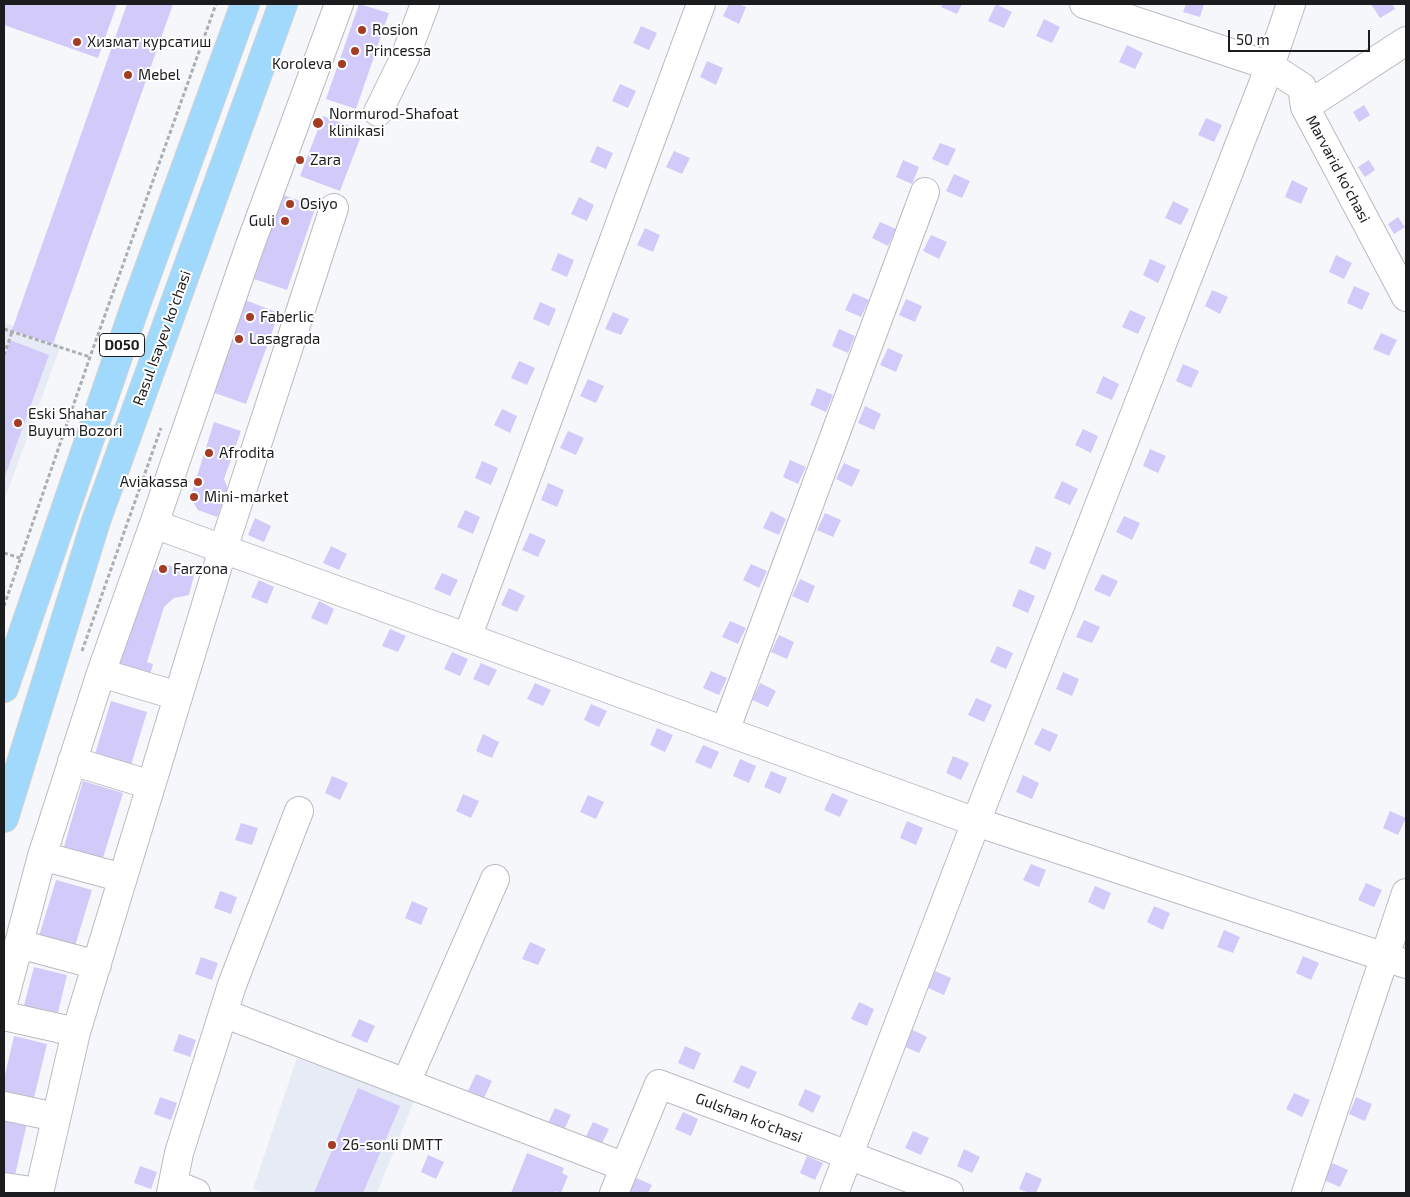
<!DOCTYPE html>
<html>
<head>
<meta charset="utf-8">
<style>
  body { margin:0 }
  #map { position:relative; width:1410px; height:1197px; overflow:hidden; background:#f5f7fb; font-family:"Exo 2",sans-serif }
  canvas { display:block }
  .frame { position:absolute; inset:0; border:5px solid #1b1c1d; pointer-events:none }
  .scale { position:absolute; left:1228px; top:30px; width:142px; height:22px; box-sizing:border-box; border:2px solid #1b1c1d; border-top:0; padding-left:6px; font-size:15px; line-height:18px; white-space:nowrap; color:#1b1c1d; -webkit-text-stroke:4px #fff; paint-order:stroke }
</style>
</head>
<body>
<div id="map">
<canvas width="1410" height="1197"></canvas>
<div class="frame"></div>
<div class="scale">50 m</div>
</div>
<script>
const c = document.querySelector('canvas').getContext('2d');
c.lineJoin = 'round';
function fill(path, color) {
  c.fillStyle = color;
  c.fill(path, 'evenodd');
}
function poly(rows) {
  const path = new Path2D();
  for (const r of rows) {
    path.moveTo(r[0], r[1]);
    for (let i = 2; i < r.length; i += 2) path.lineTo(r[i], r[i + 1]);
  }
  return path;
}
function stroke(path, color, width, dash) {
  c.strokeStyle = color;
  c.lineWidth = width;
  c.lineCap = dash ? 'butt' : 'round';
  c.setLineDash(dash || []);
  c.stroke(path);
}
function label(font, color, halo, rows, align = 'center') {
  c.font = font + ' "Exo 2",sans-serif';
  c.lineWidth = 4;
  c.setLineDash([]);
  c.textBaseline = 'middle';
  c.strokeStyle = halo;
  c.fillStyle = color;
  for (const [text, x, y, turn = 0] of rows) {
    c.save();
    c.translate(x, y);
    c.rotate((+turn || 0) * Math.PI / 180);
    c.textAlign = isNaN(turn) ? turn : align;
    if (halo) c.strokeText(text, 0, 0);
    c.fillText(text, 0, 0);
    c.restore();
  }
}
fill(poly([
  [4,322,61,345,4,501],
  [297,1058,414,1101,377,1193,265,1193,253,1189]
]), '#e6ebf6');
fill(poly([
  [4,4,117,4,98,58,4,25],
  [127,4,173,4,53,344,12,330],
  [359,4,389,13,356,109,326,99],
  [729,4,739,4,746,7,739,24,723,16],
  [943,4,962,4,957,14,941,7],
  [996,4,1012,12,1004,28,988,21],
  [1186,4,1204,4,1200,17,1183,12],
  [1371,4,1392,4,1395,9,1380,18],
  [1044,19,1060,27,1052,43,1036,36],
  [641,26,657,33,649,50,633,43],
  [1127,45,1143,53,1135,69,1119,62],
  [707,61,723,68,716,85,700,77],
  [620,84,636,91,628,108,612,101],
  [1364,105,1370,115,1359,122,1353,112],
  [323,116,363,131,340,191,300,176],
  [1206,118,1222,125,1214,142,1198,135],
  [940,143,956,149,948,166,932,159],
  [597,146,613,153,606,169,590,162],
  [674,151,690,158,682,174,666,167],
  [903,160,919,167,912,184,896,177],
  [1369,160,1375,170,1365,177,1358,167],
  [954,174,970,181,962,198,946,191],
  [1292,180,1308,188,1301,204,1285,197],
  [283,195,316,206,287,290,254,279],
  [579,197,594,205,587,221,571,214],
  [1173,201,1189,209,1181,225,1165,218],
  [1398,217,1405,227,1394,234,1388,224],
  [880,222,896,229,888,246,872,238],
  [645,228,660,235,653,252,637,245],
  [931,235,947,242,939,259,923,251],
  [558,253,574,260,567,277,551,270],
  [1336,255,1352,263,1344,279,1329,272],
  [1150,259,1166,266,1158,283,1143,275],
  [1354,286,1370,293,1362,310,1347,303],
  [1212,290,1228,297,1220,314,1205,306],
  [853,293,869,300,861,317,845,310],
  [906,299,922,306,915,322,899,315],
  [245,300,279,313,246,404,212,392],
  [540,302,556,309,549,326,533,319],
  [1130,310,1146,317,1138,334,1122,327],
  [613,312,629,319,621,335,605,329],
  [839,329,855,336,848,353,832,346],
  [1381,333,1397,340,1389,356,1373,349],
  [10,340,49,355,4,479,4,360],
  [888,348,903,355,896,372,880,365],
  [519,361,535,368,527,385,511,378],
  [1183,364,1199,371,1191,388,1176,381],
  [1103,376,1119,384,1112,400,1096,393],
  [588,379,604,386,596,403,580,396],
  [817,388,833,395,826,412,810,405],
  [865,406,881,414,874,430,858,423],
  [502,409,517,416,510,433,494,425],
  [214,422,241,431,224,479,228,489,217,517,198,510,193,502,192,492],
  [1083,429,1098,436,1091,453,1075,445],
  [568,431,584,438,576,455,560,448],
  [1150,449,1166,456,1158,473,1143,466],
  [790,460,806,467,798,484,783,477],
  [482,461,498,468,491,485,475,478],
  [844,463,860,470,852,487,836,479],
  [1062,481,1078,489,1070,505,1054,498],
  [548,483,564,490,557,507,541,500],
  [465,510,480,517,473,534,457,527],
  [771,511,786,519,779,535,763,528],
  [825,513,841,520,833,537,817,530],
  [1124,516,1140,523,1132,540,1116,532],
  [255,518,271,526,264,542,248,535],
  [530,533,546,540,538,557,522,550],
  [331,546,347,554,339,570,323,563],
  [1036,546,1052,553,1045,570,1029,563],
  [751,564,767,571,759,588,743,580],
  [167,565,195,572,189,595,174,598,164,607,147,662,153,664,149,678,112,668,144,574],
  [442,573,458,580,450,596,434,589],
  [1102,574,1118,581,1110,597,1094,590],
  [800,579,815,586,808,603,792,596],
  [259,580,274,587,267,604,251,597],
  [509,588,525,596,517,612,501,605],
  [1019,589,1035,596,1028,613,1012,606],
  [319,601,334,609,327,625,311,618],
  [1084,620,1100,627,1092,643,1076,637],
  [730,621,746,628,738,644,722,637],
  [390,629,406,636,398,652,382,646],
  [779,635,794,642,787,659,771,652],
  [997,646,1013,653,1006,669,990,662],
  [452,652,468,659,460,676,444,669],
  [481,663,497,670,489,686,473,679],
  [711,671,727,678,719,695,703,688],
  [1063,672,1079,679,1072,696,1056,689],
  [535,683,551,690,543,706,527,699],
  [760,683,776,691,768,707,752,700],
  [976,698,992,705,984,722,968,715],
  [111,701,147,712,131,765,95,754],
  [591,704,607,711,599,727,584,720],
  [657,728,673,735,665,752,650,745],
  [1042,728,1058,735,1050,752,1034,744],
  [483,734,499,742,492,758,476,751],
  [703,745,719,752,711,769,695,762],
  [953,756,969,763,961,780,946,773],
  [740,759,756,766,749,783,733,776],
  [771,771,787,778,780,794,764,787],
  [1023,775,1039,783,1032,799,1016,792],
  [332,776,348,783,340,800,325,793],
  [83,781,123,793,102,861,63,850],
  [832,793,848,800,840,817,824,810],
  [463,794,479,801,471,818,456,811],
  [588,795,604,802,596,819,580,812],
  [1390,811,1406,818,1398,835,1383,828],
  [907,821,923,828,916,845,900,838],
  [241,823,258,828,252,845,235,840],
  [1031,864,1046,870,1039,887,1023,880],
  [56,880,92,890,75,946,39,936],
  [1366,883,1382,890,1374,907,1358,900],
  [1095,886,1111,893,1104,910,1088,902],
  [220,891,237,897,231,914,214,908],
  [412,901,428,908,421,925,405,918],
  [1154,906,1170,913,1163,930,1147,922],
  [1224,930,1240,937,1233,953,1217,947],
  [530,942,546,949,538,965,522,959],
  [1303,956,1319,963,1311,980,1296,973],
  [201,957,218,963,212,980,195,974],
  [34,967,67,975,56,1021,22,1013],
  [935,971,951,978,944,995,928,988],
  [859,1002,874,1009,867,1026,851,1019],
  [359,1019,375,1026,367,1043,351,1036],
  [911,1029,927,1037,919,1053,903,1046],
  [179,1034,196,1040,190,1057,173,1051],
  [14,1036,47,1044,33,1102,4,1095,4,1079],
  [685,1046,701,1053,694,1070,678,1063],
  [741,1065,757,1072,749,1089,733,1082],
  [476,1074,492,1081,484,1098,468,1091],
  [358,1088,400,1106,363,1193,314,1193],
  [805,1089,821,1096,813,1113,798,1105],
  [1294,1093,1310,1100,1302,1117,1286,1109],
  [160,1097,177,1103,171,1120,154,1114],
  [1356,1097,1372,1104,1365,1121,1349,1114],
  [555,1108,571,1115,563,1132,547,1125],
  [683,1112,698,1119,691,1136,675,1129],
  [4,1118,27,1123,15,1175,4,1172],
  [593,1122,609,1129,601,1145,585,1138],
  [913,1131,929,1138,921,1155,905,1148],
  [964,1149,980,1157,972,1173,957,1166],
  [527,1153,564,1168,562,1173,568,1176,561,1193,555,1191,554,1193,511,1193],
  [428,1155,444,1162,436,1179,421,1172],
  [807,1156,823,1163,815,1180,800,1173],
  [1332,1163,1348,1170,1340,1187,1324,1180],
  [140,1166,157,1172,151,1189,134,1183],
  [1026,1172,1042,1179,1036,1193,1029,1193,1019,1189],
  [636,1178,652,1185,648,1193,629,1193]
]), '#d2cbfa');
const minor = poly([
  [1084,4,1270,66,1302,87,1305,107,1406,297],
  [1305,107,1406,41],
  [378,112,405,57,425,4],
  [154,524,976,822,1406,964],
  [467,638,701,4],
  [101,673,178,696],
  [725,731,925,192],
  [72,761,151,785],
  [42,856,123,878],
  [19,944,97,965],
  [4,1000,42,856,101,673,154,524,249,248,339,4],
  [223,1013,625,1167],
  [4,1016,76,1032],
  [406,1083,495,879],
  [4,1106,56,1117],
  [173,1184,196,1193],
  [4,1187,39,1192],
  [39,1193,76,1032,223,549,334,208],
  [171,1193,179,1153,232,985,299,811],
  [614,1193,659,1084,949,1193],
  [834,1193,976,822,1270,66,1291,4],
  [1306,1193,1406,893]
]);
const major = poly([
  [4,688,135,307,245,4],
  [4,818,96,521,283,4]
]);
stroke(minor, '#b9bbbf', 30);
stroke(major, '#d1d2d2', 30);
stroke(poly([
  [4,329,90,357],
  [4,355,12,332],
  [4,553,20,558],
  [4,606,90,357,216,4],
  [82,651,161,428]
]), '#acaeb1', 3, [4, 2.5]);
stroke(minor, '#fff', 28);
stroke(major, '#a1d9fd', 28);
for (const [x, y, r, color] of [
  [362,30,5,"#a43b23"],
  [77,42,5,"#a43b23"],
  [355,51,5,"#a43b23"],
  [342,64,5,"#a43b23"],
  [128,75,5,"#a43b23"],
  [318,123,6,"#a43b23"],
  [300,160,5,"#a43b23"],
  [290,204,5,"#a43b23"],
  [285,221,5,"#a43b23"],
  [250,317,5,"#a43b23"],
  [239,339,5,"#a43b23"],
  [18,423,5,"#a43b23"],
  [209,453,5,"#a43b23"],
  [198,482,5,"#a43b23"],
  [194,497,5,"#a43b23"],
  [163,569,5,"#a43b23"],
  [332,1145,5,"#a43b23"]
]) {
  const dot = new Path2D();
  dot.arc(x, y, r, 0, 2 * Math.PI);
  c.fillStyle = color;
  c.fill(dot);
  stroke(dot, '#fff', 2);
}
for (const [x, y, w] of [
  [122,345,45]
]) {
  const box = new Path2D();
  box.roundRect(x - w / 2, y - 11.5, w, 23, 4);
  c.fillStyle = '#fff';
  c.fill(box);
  stroke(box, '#1b1c1d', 1);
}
label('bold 14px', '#1b1c1d', null, [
  ["D050",122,345]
]);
label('15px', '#1b1c1d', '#fff', [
  ["Rosion",372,30],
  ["Хизмат курсатиш",87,42],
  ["Princessa",365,51],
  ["Koroleva",332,64,"right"],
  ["Mebel",138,75],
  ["Normurod-Shafoat",329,114],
  ["klinikasi",329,131],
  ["Zara",310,160],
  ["Osiyo",300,204],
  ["Guli",275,221,"right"],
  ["Faberlic",260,317],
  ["Lasagrada",249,339],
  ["Eski Shahar",28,414],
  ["Buyum Bozori",28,431],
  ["Afrodita",219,453],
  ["Aviakassa",188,482,"right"],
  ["Mini-market",204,497],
  ["Farzona",173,569],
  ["26-sonli DMTT",342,1145]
], 'left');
label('15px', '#1b1c1d', '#fff', [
  ["Marvarid ko'chasi",1338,169,62],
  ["Rasul Isayev ko'chasi",162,338,-70],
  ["Gulshan ko'chasi",749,1118,21]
]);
</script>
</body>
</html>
